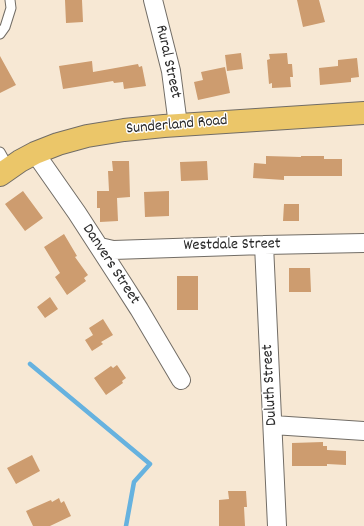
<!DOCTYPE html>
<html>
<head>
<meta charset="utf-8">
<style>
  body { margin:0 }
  canvas { display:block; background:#f7e8d4 }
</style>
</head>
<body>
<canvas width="364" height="526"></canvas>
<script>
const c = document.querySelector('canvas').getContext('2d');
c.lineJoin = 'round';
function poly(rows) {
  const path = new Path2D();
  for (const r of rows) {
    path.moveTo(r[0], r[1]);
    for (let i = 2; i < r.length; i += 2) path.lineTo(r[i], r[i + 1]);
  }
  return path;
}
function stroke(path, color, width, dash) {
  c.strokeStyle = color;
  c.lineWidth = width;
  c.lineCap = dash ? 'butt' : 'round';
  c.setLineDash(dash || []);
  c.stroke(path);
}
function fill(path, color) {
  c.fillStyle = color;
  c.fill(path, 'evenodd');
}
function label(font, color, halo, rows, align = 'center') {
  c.font = font + ' Dekko,sans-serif';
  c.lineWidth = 3;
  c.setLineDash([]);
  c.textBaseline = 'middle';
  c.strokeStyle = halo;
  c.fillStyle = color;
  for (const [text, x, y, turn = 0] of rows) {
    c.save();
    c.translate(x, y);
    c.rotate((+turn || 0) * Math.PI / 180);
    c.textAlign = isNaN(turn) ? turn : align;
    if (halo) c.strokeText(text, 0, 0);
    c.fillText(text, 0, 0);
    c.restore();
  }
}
stroke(poly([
  [30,364,150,464,134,482,126,526]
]), '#66b2df', 4.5);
fill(poly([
  [65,0,82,0,83,22,66,23],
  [297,0,319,0,325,22,303,27],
  [241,53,243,69,227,71,225,55],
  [287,53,288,64,292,64,293,77,290,77,291,87,272,88,272,83,269,84,267,60,270,59,269,54],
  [0,56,16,85,0,93],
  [357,58,359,77,351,78,351,82,320,85,319,68,338,66,338,60],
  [92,61,93,72,138,64,139,67,142,66,146,86,124,89,123,82,114,83,113,81,63,89,59,66],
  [225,67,230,93,198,100,194,82,203,80,201,72],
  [266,156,301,157,301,156,324,156,324,159,342,159,342,176,284,176,284,180,253,178,254,163,266,164],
  [112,161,129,161,130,197,117,198,118,221,100,222,100,208,97,208,97,191,109,191,108,171,113,171],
  [207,161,208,180,181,181,180,162],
  [23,191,43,218,25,231,5,204],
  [169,191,169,216,145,217,144,192],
  [284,204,299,204,299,221,283,221],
  [64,234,77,256,75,257,88,275,84,278,86,281,67,295,55,277,60,273,44,247],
  [289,268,310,268,311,292,289,292],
  [177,276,198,276,198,310,177,310],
  [50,297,58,309,45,318,37,307],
  [103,319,113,335,101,342,103,344,92,351,85,340,93,335,89,328],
  [117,365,126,378,122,381,123,383,106,395,94,378,111,366,113,368],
  [323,442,323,446,327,446,327,450,346,451,346,465,327,464,327,466,292,466,292,443],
  [32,455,40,471,16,484,7,468],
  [228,491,246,491,247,507,244,507,245,526,219,526,219,500,229,499],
  [59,498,61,503,64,501,71,516,50,526,33,526,26,511,51,500,52,502]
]), '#cd9c6f');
const lane = poly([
  [0,34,5,27,11,8,10,0],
  [0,152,9,168]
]);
const street = poly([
  [153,0,171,71,178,125],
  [35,153,77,213,123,284,139,309,181,380],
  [264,245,277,526],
  [100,247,113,250,264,245,364,243],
  [273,425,364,431]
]);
const primary = poly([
  [0,175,20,161,35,153,58,144,87,136,124,130,164,126,364,113]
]);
stroke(lane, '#726d66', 11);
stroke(street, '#726d66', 20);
stroke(primary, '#726d66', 24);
stroke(lane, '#fff', 9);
stroke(street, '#fff', 18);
stroke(primary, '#ebc669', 22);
label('16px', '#2b2b2b', '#fff', [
  ["Rural Street",167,62,78],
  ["Sunderland Road",177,126,-5],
  ["Westdale Street",232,246,-1],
  ["Danvers Street",110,265,57],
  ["Duluth Street",271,385,-93]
]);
</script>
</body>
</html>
